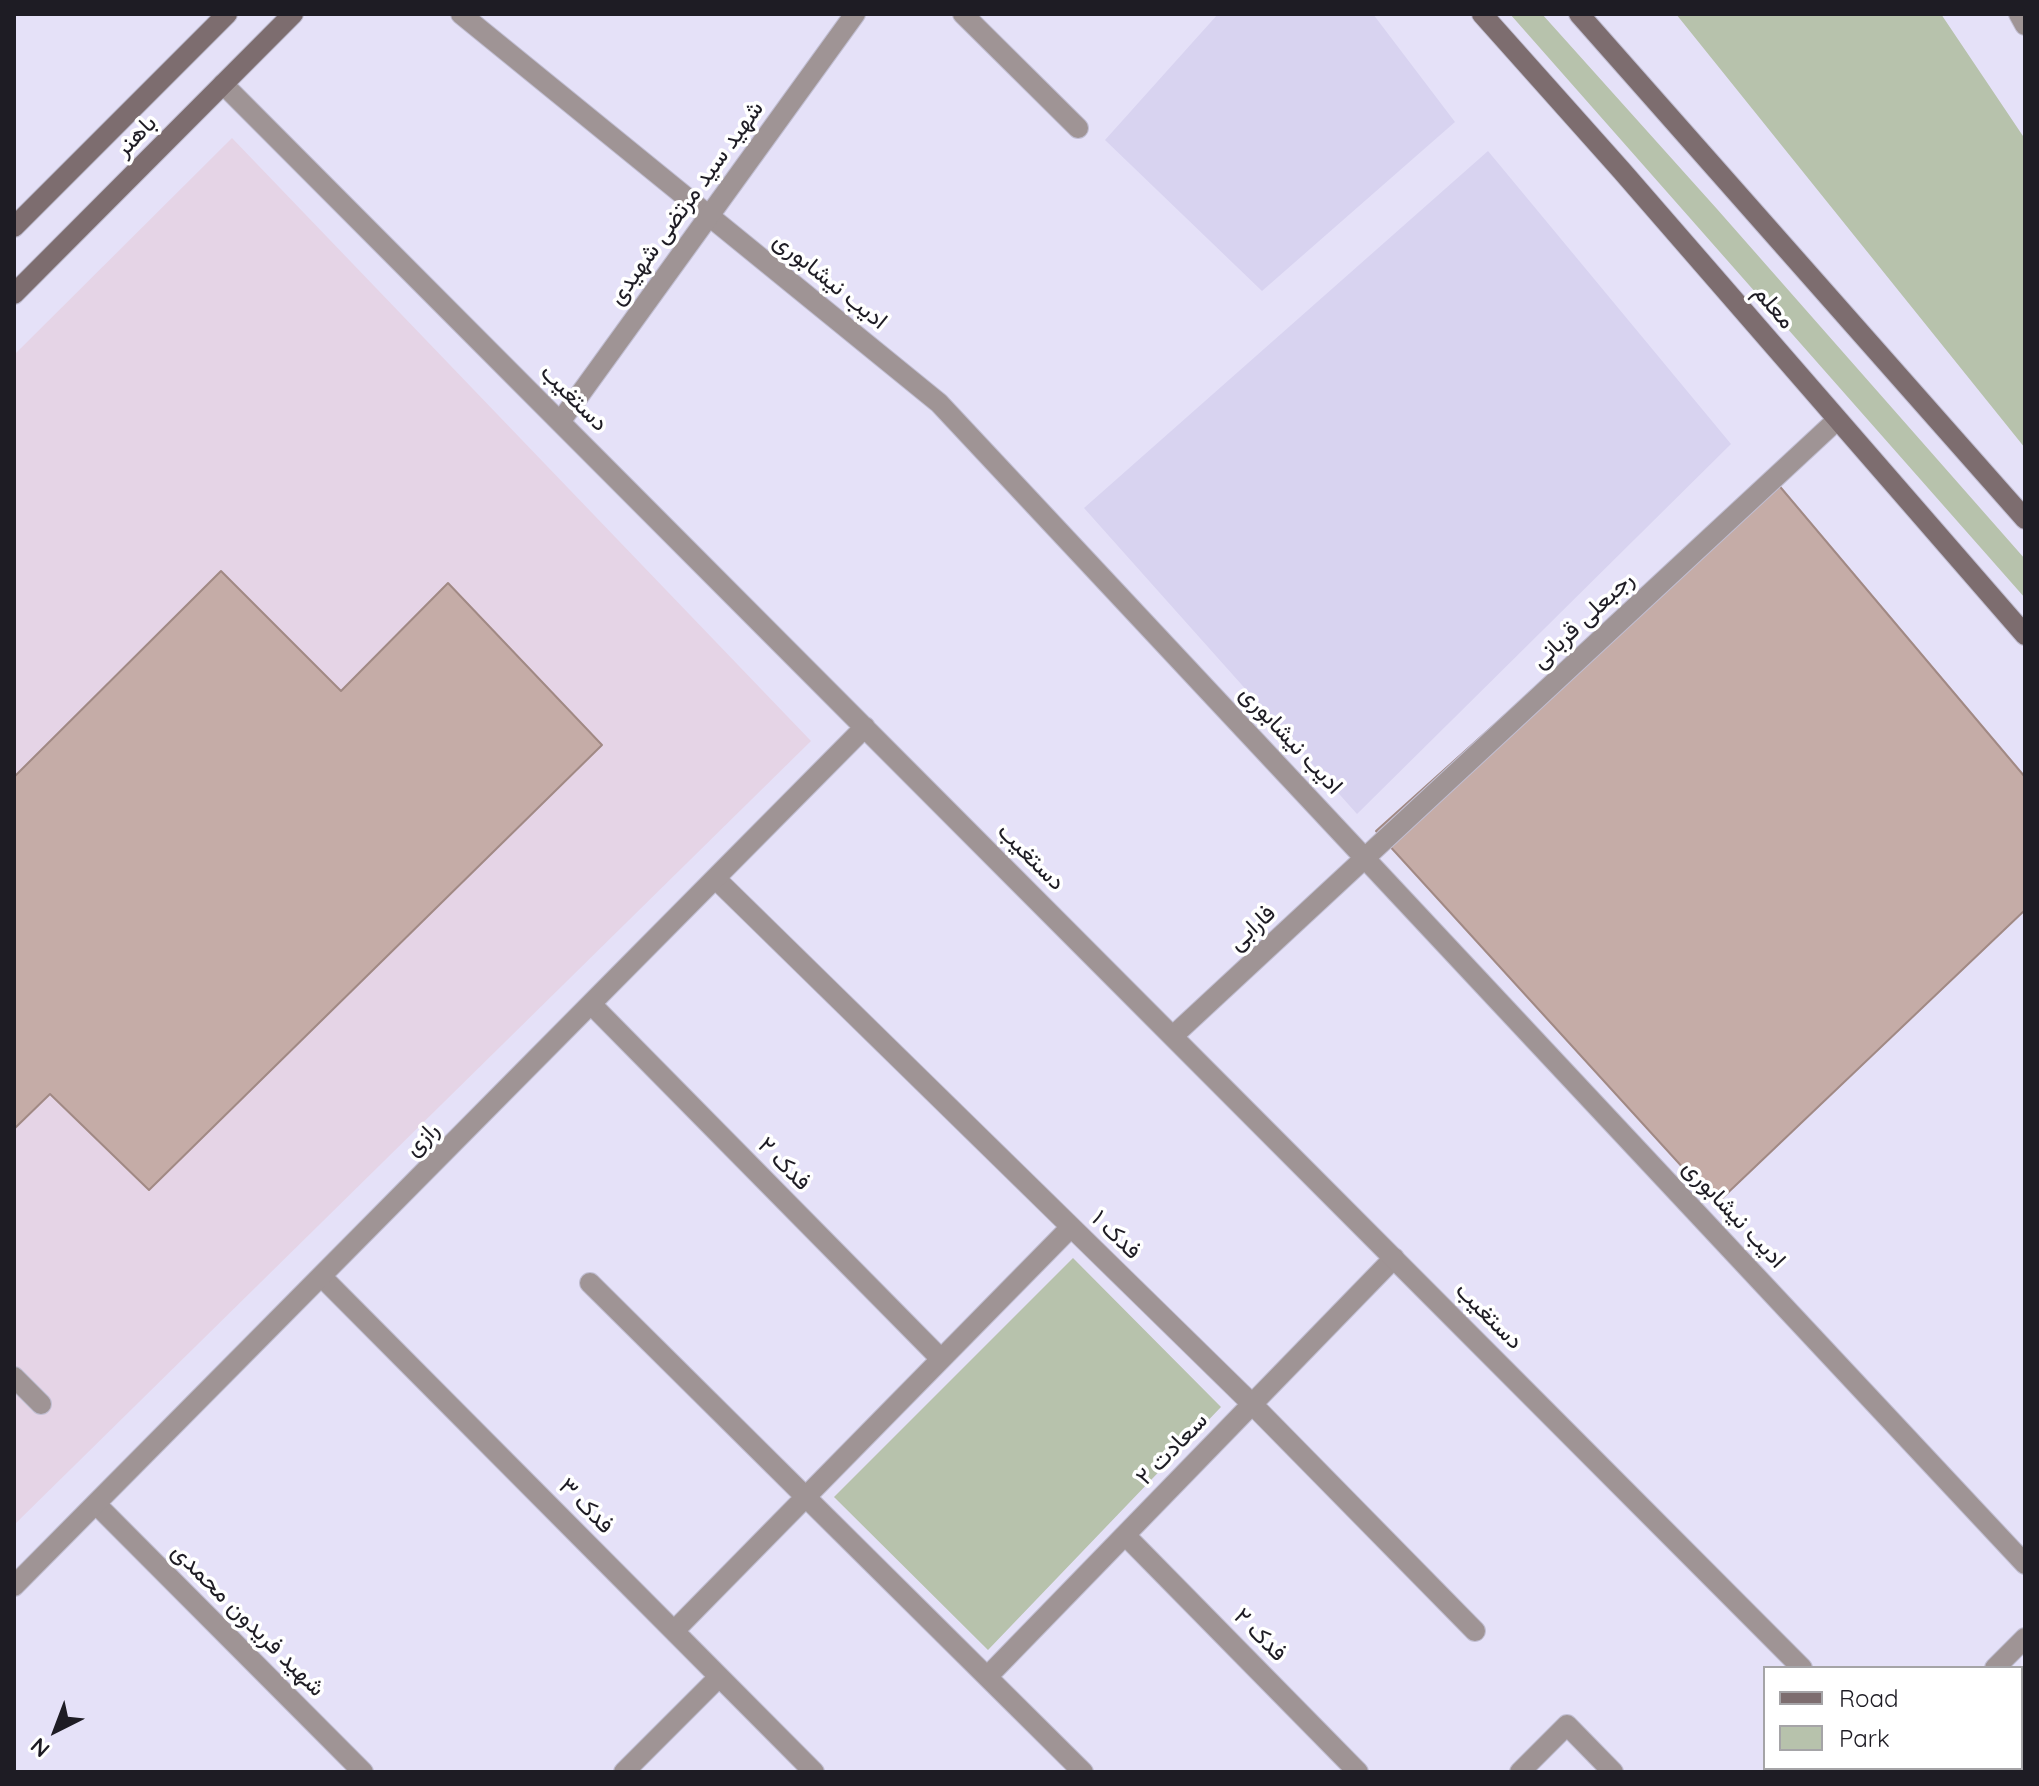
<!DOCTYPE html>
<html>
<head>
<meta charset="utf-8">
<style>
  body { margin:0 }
  #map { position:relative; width:2039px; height:1786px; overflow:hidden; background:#e5e1f8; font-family:Quicksand,sans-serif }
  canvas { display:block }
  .frame { position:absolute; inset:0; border:16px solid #1e1c24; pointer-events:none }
  .legend { position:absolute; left:1763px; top:1666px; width:260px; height:104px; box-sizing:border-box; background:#fff; border:2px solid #a5a4a7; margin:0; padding:10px 14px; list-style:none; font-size:24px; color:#1e1c24 }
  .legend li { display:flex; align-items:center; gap:16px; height:40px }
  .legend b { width:40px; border:2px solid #a5a4a7 }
  .north { position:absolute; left:16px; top:1690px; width:80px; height:80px; -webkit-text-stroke:6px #fff; paint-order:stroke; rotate:222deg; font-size:22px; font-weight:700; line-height:32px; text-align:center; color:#1e1c24 }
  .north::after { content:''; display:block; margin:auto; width:28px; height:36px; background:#1e1c24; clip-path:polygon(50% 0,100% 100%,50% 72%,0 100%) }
</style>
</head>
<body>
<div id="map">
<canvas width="2039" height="1786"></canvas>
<div class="frame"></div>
<ul class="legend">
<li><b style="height:10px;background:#7d6d6f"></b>Road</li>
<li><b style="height:22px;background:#b7c2ac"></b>Park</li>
</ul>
<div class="north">N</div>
</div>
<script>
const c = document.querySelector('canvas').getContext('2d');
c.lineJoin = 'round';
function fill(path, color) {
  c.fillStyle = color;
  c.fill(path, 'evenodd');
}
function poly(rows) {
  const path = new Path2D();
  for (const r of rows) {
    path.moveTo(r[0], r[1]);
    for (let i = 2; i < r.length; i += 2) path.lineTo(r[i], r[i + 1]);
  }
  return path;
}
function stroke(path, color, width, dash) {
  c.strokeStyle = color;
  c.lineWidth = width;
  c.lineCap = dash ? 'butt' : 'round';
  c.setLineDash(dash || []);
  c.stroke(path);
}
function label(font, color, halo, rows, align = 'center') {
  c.font = font + ' Quicksand,Vazirmatn,sans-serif';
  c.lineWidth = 7;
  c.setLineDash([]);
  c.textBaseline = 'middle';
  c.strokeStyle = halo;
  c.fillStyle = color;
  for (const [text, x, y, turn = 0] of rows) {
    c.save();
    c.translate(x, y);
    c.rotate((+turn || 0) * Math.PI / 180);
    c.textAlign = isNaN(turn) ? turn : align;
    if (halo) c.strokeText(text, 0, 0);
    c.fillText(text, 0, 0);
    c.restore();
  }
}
fill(poly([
  [1218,14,1373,14,1455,122,1262,291,1105,140],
  [1488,151,1731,444,1357,814,1084,508]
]), '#d8d3f0');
fill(poly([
  [232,138,811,741,14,1525,14,355]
]), '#e5d4e6');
fill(poly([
  [1510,14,1542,14,1717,209,2025,559,2025,598],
  [1676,14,1941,14,2025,139,2025,448],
  [1073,1258,1221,1407,988,1650,834,1497]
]), '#b7c2ac');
const building = poly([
  [1771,476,2025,777,2025,910,1716,1204,1376,831,1771,476],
  [221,571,341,691,448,583,602,745,149,1190,50,1094,14,1129,14,777,221,571]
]);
fill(building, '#c5aca7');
stroke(building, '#a18984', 2);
const lane = poly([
  [461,14,939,403,2025,1564],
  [963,14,1078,128],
  [717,880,1252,1404,1475,1631],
  [592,1005,941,1359],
  [1173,1036,1837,420],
  [322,1277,814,1772],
  [590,1283,1083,1772],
  [14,1377,41,1404],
  [96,1504,363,1772],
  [1125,1535,1358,1772],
  [674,1631,1071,1227],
  [1995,1668,2025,1638],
  [988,1676,1394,1258],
  [624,1772,719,1677],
  [1520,1772,1567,1725,1613,1772]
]);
const street = poly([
  [2019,14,2025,25],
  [223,84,1802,1668],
  [560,422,855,14],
  [14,1586,865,727],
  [1889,1772,1893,1768]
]);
const secondary = poly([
  [1482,14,1622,171,2025,635],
  [1579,14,2025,519],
  [14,227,227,14],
  [14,294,293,14]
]);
stroke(lane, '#c1bed2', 22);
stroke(street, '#c1bed2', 22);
stroke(secondary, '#c1bed2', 22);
stroke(lane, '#9f9495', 20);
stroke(street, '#9f9495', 20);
stroke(secondary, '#7d6d6f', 20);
label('24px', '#1e1c24', '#fff', [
  ["باهنر",136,136,-45],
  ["شهید سید مرتضی شهیدی",686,203,-54],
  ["ادیب نیشابوری",830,281,39],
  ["معلم",1774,307,49],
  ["دستغیب",574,398,45],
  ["رجبعلی قربانی",1583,620,-43],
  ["ادیب نیشابوری",1291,740,47],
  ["دستغیب",1031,857,45],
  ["فارابی",1252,928,-43],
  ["رازی",422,1139,-45],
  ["فدک ۲",784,1164,45],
  ["ادیب نیشابوری",1734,1214,47],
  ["فدک ۱",1116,1235,44],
  ["دستغیب",1489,1316,45],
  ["سعادت ۲",1172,1449,-46],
  ["فدک ۳",586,1506,45],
  ["شهید فریدون محمدی",248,1620,45],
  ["فدک ۲",1260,1635,45]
]);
</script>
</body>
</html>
